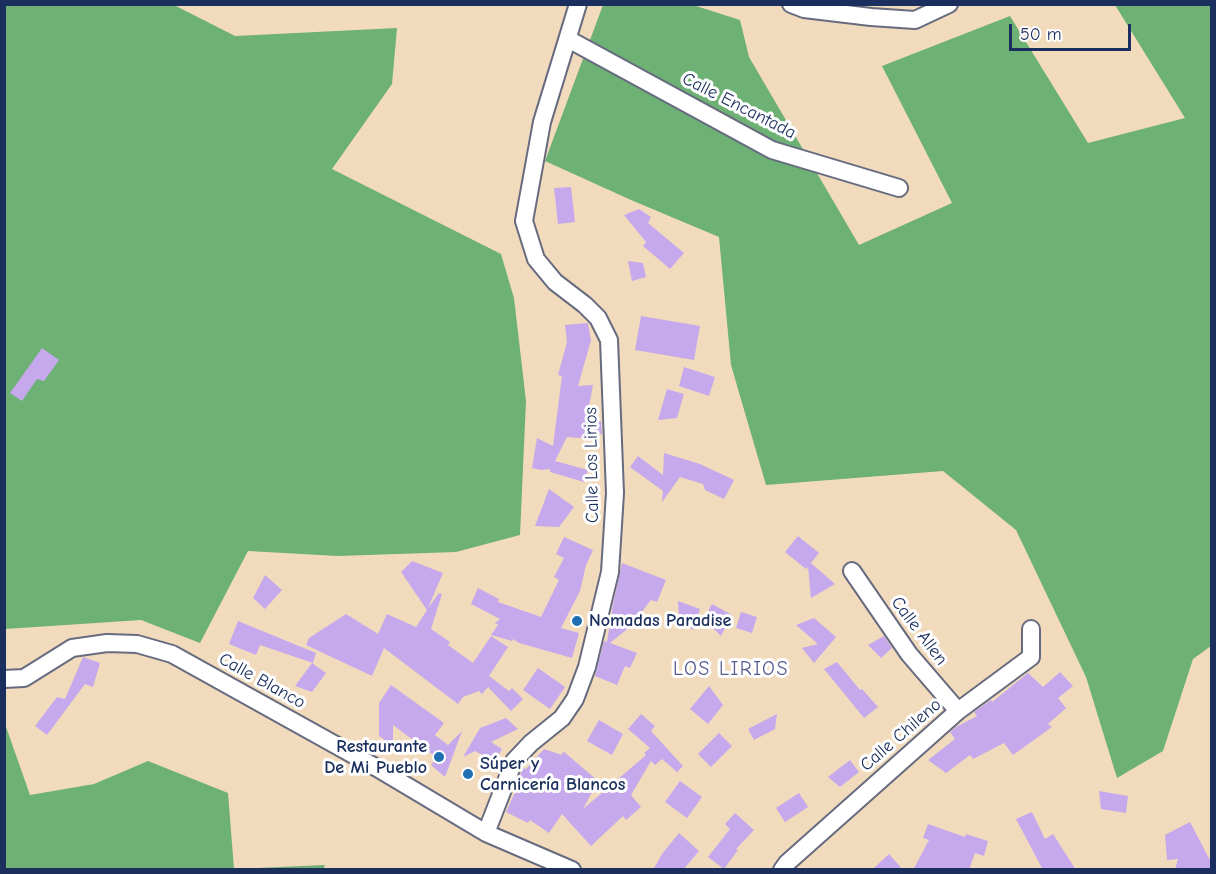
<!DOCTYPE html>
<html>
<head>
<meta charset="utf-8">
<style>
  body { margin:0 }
  #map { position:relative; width:1216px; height:874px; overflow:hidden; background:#f2dbbc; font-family:"Comic Neue",sans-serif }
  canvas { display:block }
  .frame { position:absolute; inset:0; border:6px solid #1b2f5e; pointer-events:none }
  .scale { position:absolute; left:1009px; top:24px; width:122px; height:27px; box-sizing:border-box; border:3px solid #1b2f5e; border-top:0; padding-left:8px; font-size:18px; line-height:21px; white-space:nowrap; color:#1b2f5e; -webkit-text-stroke:4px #fff; paint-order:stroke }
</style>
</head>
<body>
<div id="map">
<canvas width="1216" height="874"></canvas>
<div class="frame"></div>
<div class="scale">50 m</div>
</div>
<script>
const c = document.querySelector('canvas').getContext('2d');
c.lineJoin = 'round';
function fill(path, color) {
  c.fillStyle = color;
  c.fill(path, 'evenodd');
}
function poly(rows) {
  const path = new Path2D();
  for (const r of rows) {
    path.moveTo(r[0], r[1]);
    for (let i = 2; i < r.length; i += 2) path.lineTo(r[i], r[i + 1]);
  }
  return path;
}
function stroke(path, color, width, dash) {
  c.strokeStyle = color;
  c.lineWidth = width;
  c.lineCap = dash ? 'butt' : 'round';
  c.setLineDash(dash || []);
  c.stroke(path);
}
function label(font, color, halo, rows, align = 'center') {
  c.font = font + ' "Comic Neue",sans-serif';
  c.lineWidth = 6;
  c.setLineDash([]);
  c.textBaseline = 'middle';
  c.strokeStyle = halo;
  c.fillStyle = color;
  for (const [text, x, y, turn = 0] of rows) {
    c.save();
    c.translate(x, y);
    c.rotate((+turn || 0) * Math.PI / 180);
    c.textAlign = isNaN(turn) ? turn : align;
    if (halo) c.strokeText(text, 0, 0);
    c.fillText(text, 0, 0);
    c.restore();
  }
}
fill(poly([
  [5,5,174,5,235,36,397,28,392,84,332,169,501,254,514,298,526,401,520,535,456,552,338,556,248,551,200,643,141,620,5,629],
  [603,5,693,5,740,20,749,57,859,245,952,203,882,66,1010,16,1088,143,1185,118,1115,5,1211,5,1211,646,1193,659,1163,751,1117,778,1086,677,1016,530,943,471,766,485,731,365,719,237,631,200,545,161],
  [5,724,30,795,94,784,148,761,228,793,234,869,325,865,323,870,5,869]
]), '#6eb174');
fill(poly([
  [571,187,575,222,558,224,554,188],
  [639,209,651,217,648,223,684,253,670,269,643,246,646,242,624,215],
  [628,261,643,263,646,277,632,281],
  [641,316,700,326,694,360,635,350],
  [588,323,591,340,578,386,593,385,586,422,601,421,602,434,579,438,567,437,555,461,588,470,584,482,550,472,550,469,541,470,532,468,537,438,553,446,562,376,558,375,567,342,565,325],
  [42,348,59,360,44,381,37,379,22,401,10,393],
  [684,367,715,377,709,396,679,386],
  [667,389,684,394,677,418,658,420],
  [664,453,700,464,734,480,724,499,705,490,703,484,680,477,662,502,663,491,630,467,638,456,663,475],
  [549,489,574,507,559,527,535,526],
  [798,536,819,553,811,563,835,584,811,598,808,567,806,569,785,552],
  [564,537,593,550,586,565,580,591,561,628,579,633,572,658,519,643,513,639,512,641,491,635,498,625,495,623,500,619,471,604,478,588,499,599,498,602,541,617,559,580,554,577,564,558,556,554],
  [412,561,443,573,428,608,439,593,442,594,431,629,450,642,448,645,473,663,491,636,508,647,489,676,509,691,512,688,523,699,511,711,488,687,482,694,479,691,463,697,458,704,384,648,372,676,306,645,309,638,346,614,378,634,387,614,416,627,427,610,401,572],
  [622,563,666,580,657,602,651,600,631,626,610,643,637,653,630,668,625,666,617,685,595,676,604,641,607,642,613,605],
  [265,575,282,590,265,609,253,598],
  [678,601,700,609,693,630,679,618],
  [712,604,732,615,721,636,704,619],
  [741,612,757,617,752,633,736,628],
  [814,618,836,637,814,663,802,648,818,644,796,625],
  [238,621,316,653,313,663,260,645,256,655,229,644],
  [884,636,892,648,881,658,868,645],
  [83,657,100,663,93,687,85,684,47,735,35,726,57,697,65,699],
  [837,662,860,690,862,689,878,707,864,718,824,669],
  [312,663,326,673,312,692,295,686],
  [538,668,565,687,550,709,523,690],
  [1060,672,1073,686,1058,698,1066,708,1048,724,1052,727,1013,755,1004,743,973,759,970,755,946,773,928,760,955,739,950,732,956,727,977,716,974,712,991,700,992,702,1028,673,1043,687],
  [391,685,444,723,435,735,448,745,462,731,445,777,431,765,437,758,393,725,393,746,379,736,379,703],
  [709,686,723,705,708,724,690,709],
  [641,714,655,726,651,731,683,766,677,772,662,759,655,765,651,761,631,795,641,807,626,820,623,816,591,846,562,814,549,833,530,820,528,823,506,812,518,786,516,785,523,768,526,769,544,749,562,755,563,751,598,781,583,809,646,755,644,753,650,748,628,729],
  [777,714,775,729,754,740,748,729],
  [506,718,518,729,491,742,502,749,495,762,475,751,463,757,480,728],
  [599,720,623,734,612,755,587,741],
  [719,733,732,746,711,767,698,754],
  [850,760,859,772,840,787,828,777],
  [680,781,702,797,687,818,665,802],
  [1099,791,1128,796,1126,813,1101,809],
  [799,793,808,807,785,822,776,808],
  [1032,812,1045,839,1053,834,1076,870,1043,870,1016,819],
  [735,813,754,830,736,849,738,850,724,869,708,857,730,829,725,824],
  [1190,822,1212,864,1212,870,1175,870,1178,859,1167,860,1165,835],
  [928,824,965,837,966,834,988,841,984,856,975,853,969,870,913,870,929,840,923,838],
  [679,833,699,851,683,870,653,870,662,854],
  [889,854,903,870,872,870]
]), '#c5a9ec');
const minor = poly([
  [791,4,804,9,871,17,915,20,949,4],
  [568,39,772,150,899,188],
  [852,571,909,654,958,711],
  [4,679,24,678,72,648,107,643,137,644,172,654,377,768,486,833,572,870],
  [486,833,514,761,531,743,562,718,575,699,587,667,610,572,615,493,609,340,598,318,585,305,555,282,536,259,524,221,542,122,578,4],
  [782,870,787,863,958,711,1031,657,1031,629]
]);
stroke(minor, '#666b7f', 20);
stroke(minor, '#fff', 16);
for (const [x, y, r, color] of [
  [577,621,6,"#1f6fb2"],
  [439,757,6,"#1f6fb2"],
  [468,774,6,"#1f6fb2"]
]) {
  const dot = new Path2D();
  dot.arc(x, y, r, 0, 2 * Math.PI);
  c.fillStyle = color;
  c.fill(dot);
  stroke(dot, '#fff', 2);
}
label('18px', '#1b2f5e', '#fff', [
  ["Calle Encantada",739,106,27],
  ["Calle Los Lirios",592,465,-91],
  ["Calle Allen",919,631,53],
  ["Calle Blanco",262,681,29],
  ["Calle Chileno",901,735,-41]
]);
label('bold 18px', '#1b2f5e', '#fff', [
  ["Nomadas Paradise",589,621],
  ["Restaurante",427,747,"right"],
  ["De Mi Pueblo",427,768,"right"],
  ["Súper y",480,764],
  ["Carnicería Blancos",480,785]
], 'left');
c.letterSpacing = '1.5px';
label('20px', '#565a90', '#fff', [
  ["LOS LIRIOS",731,669]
]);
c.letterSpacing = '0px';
</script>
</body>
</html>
